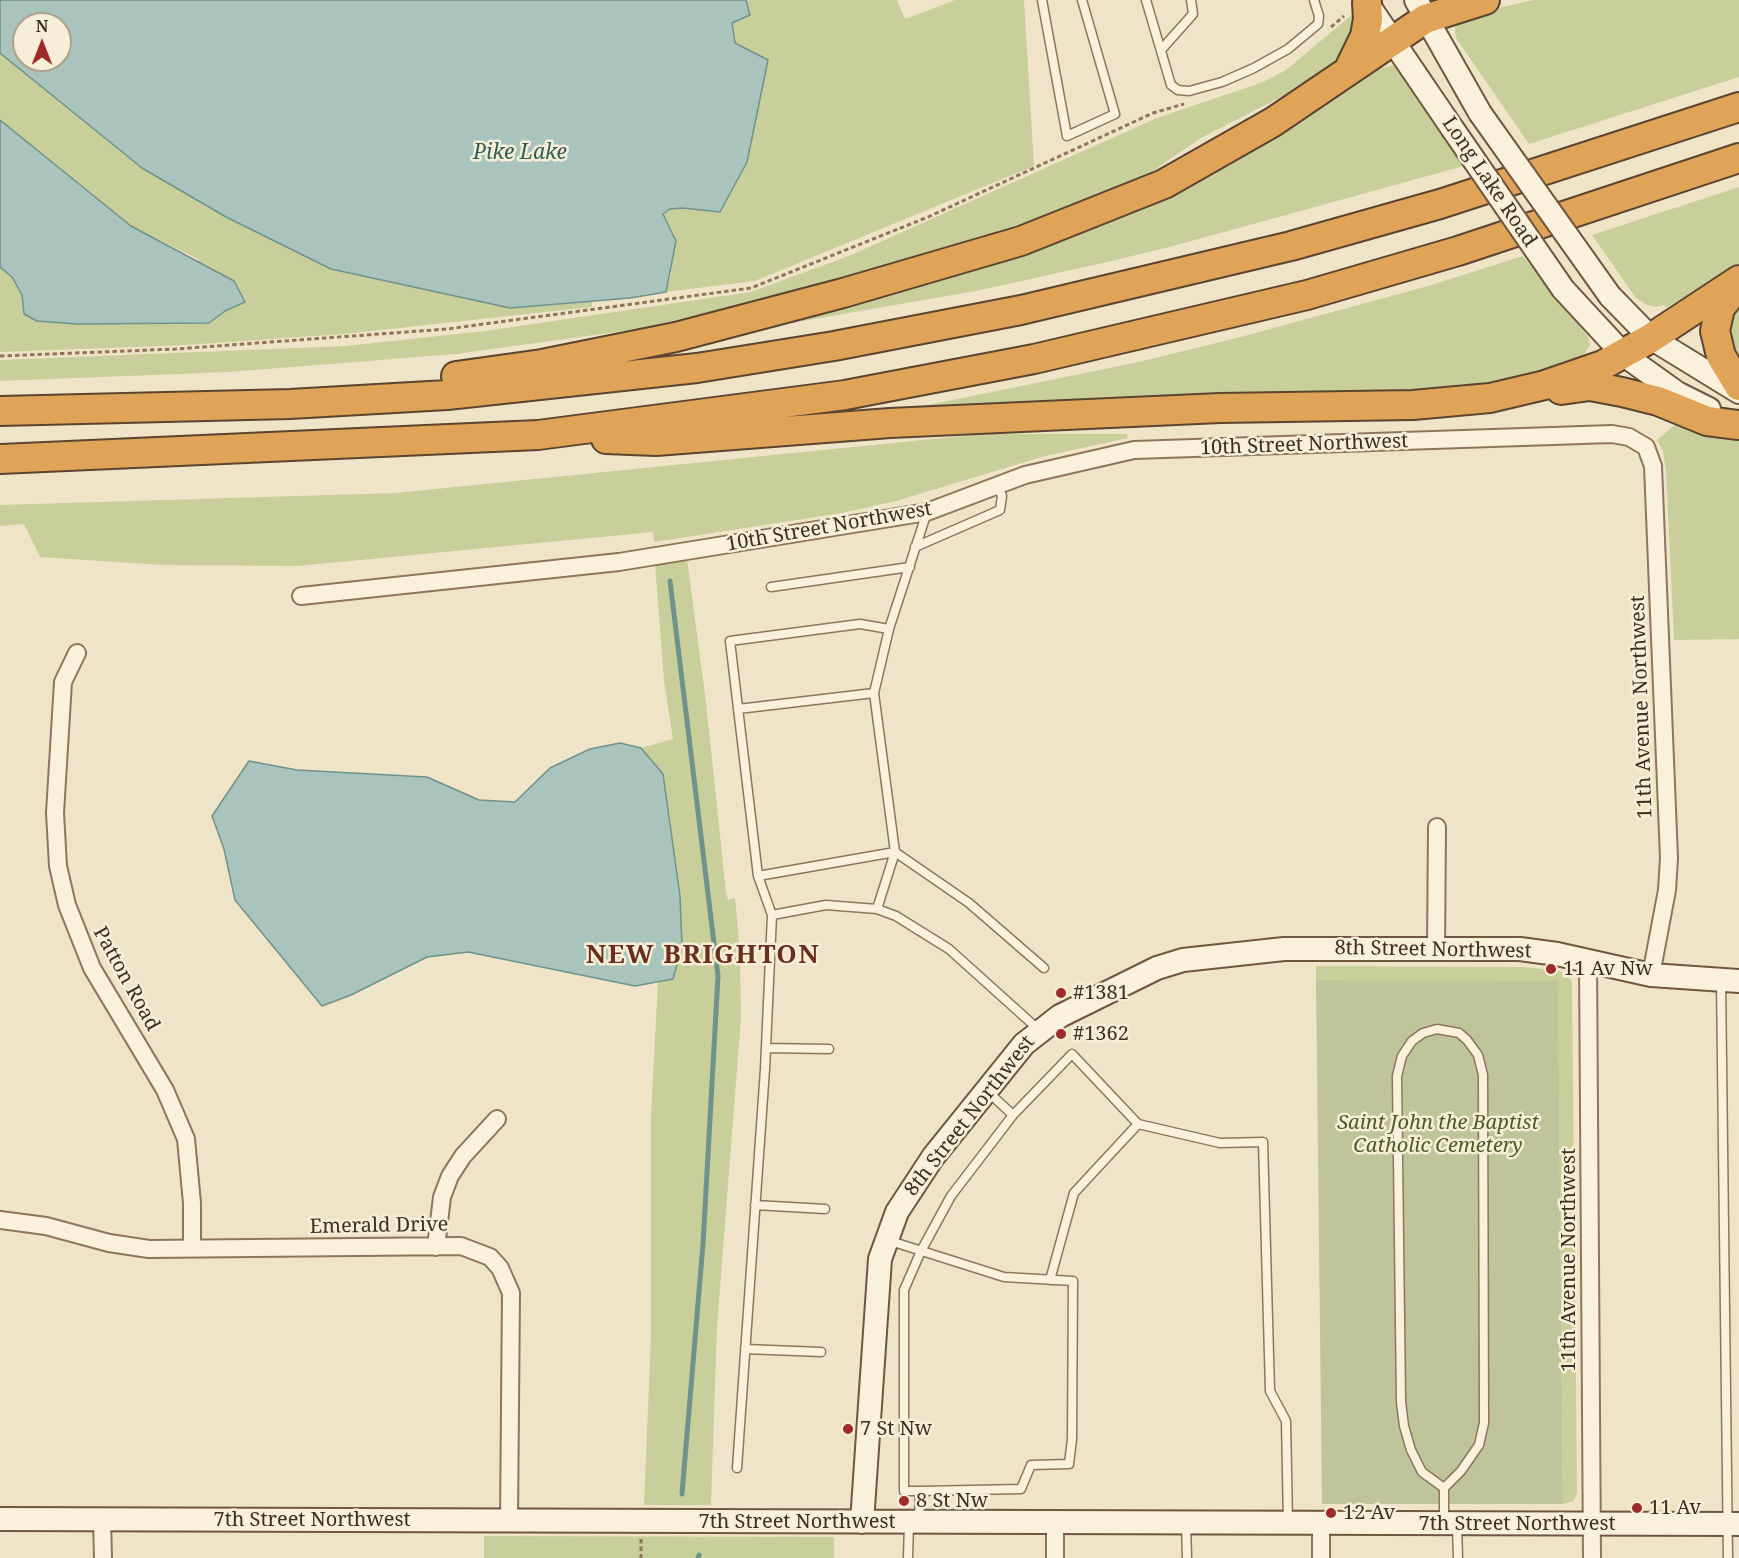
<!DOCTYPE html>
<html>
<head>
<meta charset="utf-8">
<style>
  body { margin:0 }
  #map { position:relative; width:1739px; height:1558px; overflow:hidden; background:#f0e4c8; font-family:"Noto Serif",serif }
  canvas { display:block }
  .north { position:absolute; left:12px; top:12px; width:60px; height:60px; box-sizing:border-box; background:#f7eed8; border:2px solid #ada18e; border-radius:50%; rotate:0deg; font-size:16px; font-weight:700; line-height:24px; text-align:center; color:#3d2e20 }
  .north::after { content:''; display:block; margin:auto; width:21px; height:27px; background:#9e2a2b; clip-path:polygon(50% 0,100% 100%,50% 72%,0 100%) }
</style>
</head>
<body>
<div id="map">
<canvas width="1739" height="1558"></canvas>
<div class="north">N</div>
</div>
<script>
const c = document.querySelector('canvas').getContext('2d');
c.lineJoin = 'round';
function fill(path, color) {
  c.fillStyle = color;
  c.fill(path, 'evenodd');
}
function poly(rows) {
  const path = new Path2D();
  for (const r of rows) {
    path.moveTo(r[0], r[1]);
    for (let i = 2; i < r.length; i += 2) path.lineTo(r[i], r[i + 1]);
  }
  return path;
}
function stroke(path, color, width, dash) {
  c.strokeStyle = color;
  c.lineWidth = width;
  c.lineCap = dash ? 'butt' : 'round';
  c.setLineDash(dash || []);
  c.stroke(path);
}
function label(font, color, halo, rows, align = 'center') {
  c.font = font + ' "Noto Serif",serif';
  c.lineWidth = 5;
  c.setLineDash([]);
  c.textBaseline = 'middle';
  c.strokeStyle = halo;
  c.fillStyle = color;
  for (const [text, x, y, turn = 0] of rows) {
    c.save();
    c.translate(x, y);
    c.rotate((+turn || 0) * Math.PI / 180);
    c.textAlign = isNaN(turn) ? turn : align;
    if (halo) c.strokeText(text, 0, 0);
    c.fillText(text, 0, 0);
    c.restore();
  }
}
fill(poly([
  [746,0,897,0,905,19,955,0,1024,0,1034,166,755,281,666,292,671,274,674,234,663,214,670,209,683,208,713,211,735,43,732,23,750,15],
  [1534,0,1739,0,1739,77,1529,144,1456,38,1455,31,1456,20,1493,9],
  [1355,12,1353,44,1333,66,1310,82,1201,138,1141,179,1000,234,766,300,653,327,456,354,229,372,0,381,0,360,346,346,485,331,751,292,851,255,1157,118,1263,82,1286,70],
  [0,53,142,168,226,217,331,269,510,308,592,301,592,307,344,334,186,345,0,352,0,267,12,277,22,295,24,314,37,321,77,324,209,323,225,311,198,259,131,226,0,120],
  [1394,65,1409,83,1464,166,1166,248,1094,265,976,291,785,324,784,317,963,270,1370,71],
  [1739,187,1739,264,1666,308,1664,305,1656,307,1647,305,1636,298,1592,235],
  [1523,256,1588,337,1590,345,1583,357,1504,381,1436,389,1181,399,924,413,923,406,1134,363,1233,339,1428,286],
  [1739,294,1739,355,1733,349,1723,316],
  [1684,417,1739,434,1739,639,1674,640,1666,470,1663,451,1657,440],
  [982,434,1127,434,1128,438,1045,456,896,501,842,513,654,542,653,532,298,566,163,565,40,557,24,524,0,526,0,505,396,493],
  [687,559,706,702,726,892,728,900,735,898,740,951,741,1018,717,1327,711,1505,644,1505,651,1335,651,1114,658,982,673,979,682,946,680,896,663,774,641,748,673,739,664,681,655,564],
  [1316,966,1525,967,1559,971,1568,975,1572,982,1577,1493,1574,1501,1563,1504,1558,982,1316,980],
  [484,1536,834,1537,834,1558,484,1558]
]), '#c9cf9b');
fill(poly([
  [1316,980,1558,981,1563,1504,1322,1504]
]), '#bfc49a');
const water = poly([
  [0,0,746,0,750,15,732,23,735,43,768,60,747,162,720,212,683,208,670,209,663,214,676,241,666,292,630,298,510,308,331,269,226,217,142,168,0,53,0,0],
  [24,24,60,24,60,60,24,60,24,24],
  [0,120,131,226,234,281,245,302,225,311,209,323,77,324,37,321,24,314,22,295,12,277,0,267,0,120],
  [620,743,641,748,663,774,680,896,682,946,673,979,635,986,468,952,427,957,351,995,322,1006,235,900,224,849,212,816,249,761,297,770,427,777,479,800,515,802,550,768,590,749,620,743]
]);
fill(water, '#a9c4bc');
stroke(water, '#6f938a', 1.5);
stroke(poly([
  [670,581,718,976,703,1244,682,1494],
  [698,1558,699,1555]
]), '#6f938a', 5);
const lane = poly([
  [1042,0,1067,136,1115,114,1082,0],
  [1146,0,1171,85,1178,90,1189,91,1222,82,1254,68,1288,49,1318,24,1319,16,1314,0],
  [1161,50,1193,14,1191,0],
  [927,512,889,629,874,693,895,852,877,909,896,916,949,949,1039,1030],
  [915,547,1000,510,1002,496,997,485],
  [771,587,910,567],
  [738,709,874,693],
  [758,876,895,852,969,903,1044,968],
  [772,915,758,876,730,641,860,624,889,629],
  [1721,980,1728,1558],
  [766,1048,829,1049],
  [1013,1115,1072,1054,1138,1124,1220,1143,1263,1142,1270,1391,1286,1421,1288,1523],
  [755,1205,825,1209],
  [887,1240,1004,1277,1073,1281,1072,1439,1069,1464,1031,1465,1021,1489,920,1491,919,1519],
  [1050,1280,1074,1193,1138,1124],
  [745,1349,821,1352],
  [737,1468,765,1069,772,915,826,905,877,909],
  [1444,1488,1422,1472,1411,1450,1404,1426,1401,1402,1397,1076,1402,1056,1412,1041,1423,1033,1437,1029,1459,1033,1467,1040,1478,1055,1483,1075,1484,1423,1479,1445,1461,1471,1444,1488,1444,1523],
  [920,1491,904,1491,904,1290,921,1251,951,1196,1013,1115,987,1091],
  [1186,1524,1187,1558],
  [1457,1525,1458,1558],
  [908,1558,909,1523]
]);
const street = poly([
  [301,596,619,562,927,512,1025,475,1134,450,1612,434,1629,437,1646,447,1653,466,1669,858,1667,890,1651,975],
  [77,653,63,682,55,813,58,866,67,905,92,968,165,1090,186,1139,192,1203,192,1248],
  [1436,949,1437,827],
  [1588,961,1592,1558],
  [0,1220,46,1226,109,1243,149,1249,461,1246,490,1257,500,1268,511,1293,509,1520],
  [436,1247,442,1197,450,1176,463,1156,497,1119],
  [102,1519,103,1558],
  [1055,1523,1055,1558],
  [1321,1523,1321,1558]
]);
const secondary = poly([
  [1365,0,1452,128],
  [1416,0,1480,113],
  [1563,289,1624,355,1677,393,1709,409],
  [1610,296,1651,338,1739,392],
  [0,1519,1739,1524],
  [862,1522,880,1259,897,1212,933,1157,1024,1044,1060,1016,1157,968,1183,960,1284,949,1520,949,1557,954,1651,975,1739,981]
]);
const highway = poly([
  [1349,69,1365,36,1368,19,1367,3],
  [1735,289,1720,308,1715,331,1721,356,1739,386],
  [456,376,542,364,676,337,843,293,1021,241,1164,184,1273,122,1425,19,1485,0],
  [1561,390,1590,386,1622,392,1658,401,1707,421,1739,425],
  [0,411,290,404,447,395,697,368,834,346,1021,310,1291,246,1440,204,1739,107],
  [606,439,656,441,890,423,1220,408,1413,405,1490,398,1545,385,1603,365,1651,338,1739,280],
  [0,459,538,435,845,395,1034,359,1307,295,1458,251,1739,158]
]);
stroke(lane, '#8d765c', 11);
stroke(street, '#8d765c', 20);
stroke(secondary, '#6f573f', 26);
stroke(highway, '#5b4430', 32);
stroke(poly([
  [1331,27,1344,16],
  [0,356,176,349,447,329,751,288,928,217,1153,113,1184,104],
  [641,1539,641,1558]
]), '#8d765c', 3, [4.5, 3]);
stroke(lane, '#faf1dc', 8);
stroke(street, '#faf1dc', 16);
stroke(secondary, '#faf1dc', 22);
stroke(highway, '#e0a458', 28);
const secondaryBridge = poly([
  [1480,113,1610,296],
  [1452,128,1563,289]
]);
stroke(secondaryBridge, '#6f573f', 26, []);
stroke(secondaryBridge, '#faf1dc', 22);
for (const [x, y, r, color] of [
  [1551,969,6,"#9e2a2b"],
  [1061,993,6,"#9e2a2b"],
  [1061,1034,6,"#9e2a2b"],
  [848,1429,6,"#9e2a2b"],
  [904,1501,6,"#9e2a2b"],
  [1637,1508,6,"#9e2a2b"],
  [1331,1513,6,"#9e2a2b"]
]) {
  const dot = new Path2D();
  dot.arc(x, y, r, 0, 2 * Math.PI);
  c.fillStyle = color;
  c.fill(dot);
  stroke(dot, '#f7eed8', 2);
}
label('20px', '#3d2e20', '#f7eed8', [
  ["Long Lake Road",1489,182,56],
  ["10th Street Northwest",1304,445,-2],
  ["10th Street Northwest",829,527,-10],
  ["11th Avenue Northwest",1642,707,-92],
  ["8th Street Northwest",1433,950,1],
  ["Patton Road",126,979,61],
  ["8th Street Northwest",970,1116,-52],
  ["Emerald Drive",379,1226,-1],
  ["11th Avenue Northwest",1569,1260,-90],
  ["7th Street Northwest",312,1520],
  ["7th Street Northwest",797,1522],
  ["7th Street Northwest",1517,1524]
]);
label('20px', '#3d2e20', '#f7eed8', [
  ["11 Av Nw",1563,969],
  ["#1381",1073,993],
  ["#1362",1073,1034],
  ["7 St Nw",860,1429],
  ["8 St Nw",916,1501],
  ["11 Av",1649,1508],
  ["12 Av",1343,1513]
], 'left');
label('italic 20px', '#4d5a26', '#f7eed8', [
  ["Saint John the Baptist",1438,1123],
  ["Catholic Cemetery",1438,1146]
]);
label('italic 21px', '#2f5d5a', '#f7eed8', [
  ["Pike Lake",520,153]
]);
c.letterSpacing = '1.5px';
label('bold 26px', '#6b2e1e', '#f7eed8', [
  ["NEW BRIGHTON",703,956]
]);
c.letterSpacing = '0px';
</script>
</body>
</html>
